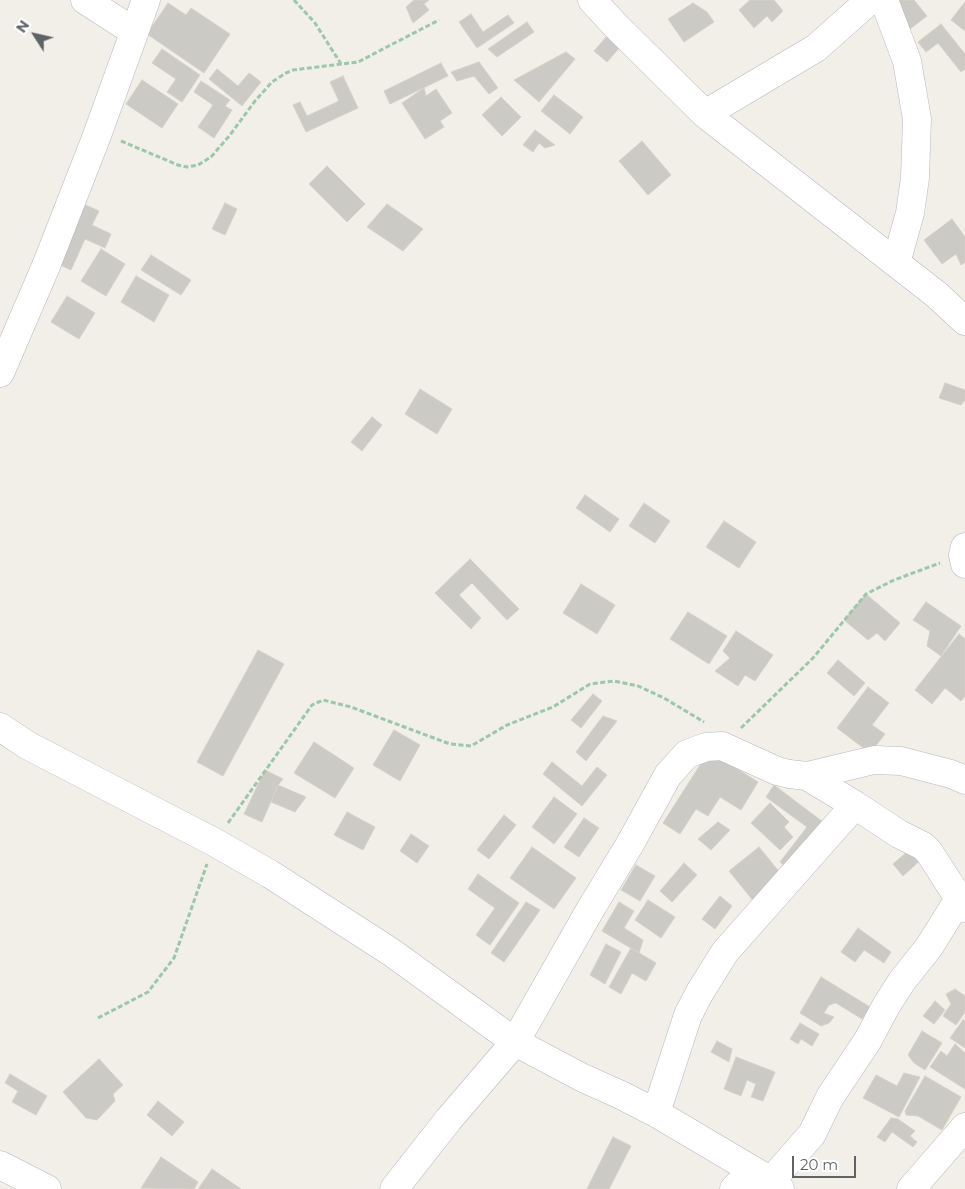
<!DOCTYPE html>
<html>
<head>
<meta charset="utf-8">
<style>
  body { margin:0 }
  #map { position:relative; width:965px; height:1189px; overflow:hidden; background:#f1efe8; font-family:Montserrat,sans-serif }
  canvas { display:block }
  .north { position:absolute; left:10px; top:10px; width:50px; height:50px; -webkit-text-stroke:4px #fff; paint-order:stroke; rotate:305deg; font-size:14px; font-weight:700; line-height:20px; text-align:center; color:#5f6368 }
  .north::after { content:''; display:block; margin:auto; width:18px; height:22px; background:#5f6368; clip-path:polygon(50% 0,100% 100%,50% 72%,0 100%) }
  .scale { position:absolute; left:792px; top:1156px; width:64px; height:22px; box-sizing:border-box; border:2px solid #5f6368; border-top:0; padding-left:6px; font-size:15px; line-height:18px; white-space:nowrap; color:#5f6368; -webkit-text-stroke:4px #fff; paint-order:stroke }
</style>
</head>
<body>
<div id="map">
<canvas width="965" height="1189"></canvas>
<div class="north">N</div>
<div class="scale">20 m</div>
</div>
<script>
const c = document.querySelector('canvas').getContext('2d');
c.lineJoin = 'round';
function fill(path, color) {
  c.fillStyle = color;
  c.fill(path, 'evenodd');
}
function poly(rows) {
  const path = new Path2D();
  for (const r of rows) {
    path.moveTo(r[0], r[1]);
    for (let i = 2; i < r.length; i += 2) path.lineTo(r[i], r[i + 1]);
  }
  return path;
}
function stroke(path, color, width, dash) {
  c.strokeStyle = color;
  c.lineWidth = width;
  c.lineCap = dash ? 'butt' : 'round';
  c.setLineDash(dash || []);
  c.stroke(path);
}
const building = poly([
  [414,0,429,0,424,4,429,10,413,23,406,7,414,0],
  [750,0,774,0,783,11,772,22,767,16,754,28,739,10,750,0],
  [894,0,914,0,927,16,906,32,894,0],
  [965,2,965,31,951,20,965,2],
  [168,3,186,15,191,8,230,34,204,73,147,34,168,3],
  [693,3,707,12,714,22,684,42,668,19,693,3],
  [471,14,483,32,508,15,514,23,477,48,459,22,471,14],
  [527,22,534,32,497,57,488,49,527,22],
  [941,24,965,54,965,69,961,72,938,43,926,52,918,42,941,24],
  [607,36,620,47,607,62,594,51,607,36],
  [162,49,200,75,182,102,167,92,176,79,152,63,162,49],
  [566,52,575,59,539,102,514,80,566,52],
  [479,62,498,88,489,94,474,76,457,81,451,72,479,62],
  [441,63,448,76,390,104,384,91,441,63],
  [217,69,238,86,249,73,261,82,242,106,209,79,217,69],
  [343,76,358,108,306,132,293,105,300,102,307,116,339,101,330,82,343,76],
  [142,80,178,104,162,128,126,104,142,80],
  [201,81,230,100,225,106,232,110,214,138,198,127,213,105,194,92,201,81],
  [424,88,426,96,436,89,452,113,440,121,444,127,425,139,402,103,424,88],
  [554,95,583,117,570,134,541,111,554,95],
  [501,97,521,117,502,136,482,115,501,97],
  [535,130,555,145,545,148,539,143,533,152,523,145,535,130],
  [642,141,671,175,648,195,619,161,642,141],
  [327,166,365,204,347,222,309,184,327,166],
  [81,203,99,211,92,225,111,234,105,248,85,239,71,270,54,262,81,203],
  [225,203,237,209,225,235,212,229,225,203],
  [387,204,423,229,403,251,367,227,387,204],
  [952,219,965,237,965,262,961,265,956,254,942,264,924,240,952,219],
  [101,249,125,264,106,296,81,281,101,249],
  [151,255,191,280,181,295,141,270,151,255],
  [136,276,169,295,154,322,121,302,136,276],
  [67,296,95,313,79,339,51,322,67,296],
  [945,383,965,390,965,400,961,405,939,398,945,383],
  [420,389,452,409,437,434,405,414,420,389],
  [372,417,382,425,362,451,351,442,372,417],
  [585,495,619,519,610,532,576,508,585,495],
  [644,503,670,521,655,543,629,526,644,503],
  [724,521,756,542,739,568,706,547,724,521],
  [470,559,519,609,507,620,472,583,459,595,481,618,471,629,435,593,470,559],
  [581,584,615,605,597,634,563,613,581,584],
  [866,594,900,623,885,641,877,633,868,640,844,620,866,594],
  [926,602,961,626,941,656,927,646,930,631,913,620,926,602],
  [688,612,727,636,709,664,670,639,688,612],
  [736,631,773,655,755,681,745,675,738,686,715,671,730,658,723,651,736,631],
  [959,634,965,639,965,696,961,701,945,688,932,704,915,690,959,634],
  [258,650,284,664,223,776,197,762,258,650],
  [838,660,865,683,854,696,827,673,838,660],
  [868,687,889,703,872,725,885,734,870,753,837,728,868,687],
  [593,694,602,701,581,728,571,720,593,694],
  [603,716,617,721,586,761,576,752,603,716],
  [394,730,420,745,400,781,373,765,394,730],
  [314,742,354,768,335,798,294,773,314,742],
  [709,751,758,782,741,810,720,797,708,816,696,809,680,834,663,823,709,751],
  [552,762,582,786,597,767,607,775,582,806,543,774,552,762],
  [265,770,283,779,278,785,262,822,244,814,265,770],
  [278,785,306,797,295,812,271,802,278,785],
  [774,785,827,825,792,871,780,862,807,827,766,797,774,785],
  [554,797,577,814,554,844,532,827,554,797],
  [770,803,789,822,784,827,793,837,780,850,751,823,770,803],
  [347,812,375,827,363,850,334,835,347,812],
  [504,815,516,825,489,859,477,850,504,815],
  [584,818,599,828,579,857,564,847,584,818],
  [718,822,730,830,711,850,698,839,718,822],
  [411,834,429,846,417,863,400,851,411,834],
  [915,845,925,856,903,876,893,864,915,845],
  [532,847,576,878,554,909,510,878,532,847],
  [759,847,785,879,755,903,729,871,759,847],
  [684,863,697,875,672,902,660,891,684,863],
  [636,865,655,876,640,901,621,890,636,865],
  [478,874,519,903,490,945,476,935,495,908,468,889,478,874],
  [720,896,732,906,715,929,702,919,720,896],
  [648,900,675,917,661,938,635,920,648,900],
  [526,902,540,910,504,962,491,953,526,902],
  [619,902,634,911,624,928,643,940,639,953,602,931,619,902],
  [858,928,891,952,884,963,864,950,855,962,841,952,858,928],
  [606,944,621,952,605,984,590,975,606,944],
  [631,948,656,963,646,981,632,973,621,994,609,987,631,948],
  [821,977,870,1007,862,1019,836,1003,829,1005,824,1013,834,1017,829,1023,821,1026,800,1013,821,977],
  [955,989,965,996,965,1012,956,1025,943,1016,951,1004,946,994,955,989],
  [935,1001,945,1010,934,1024,923,1016,935,1001],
  [963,1020,965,1021,965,1048,950,1038,963,1020],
  [800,1023,819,1034,812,1046,801,1039,798,1044,790,1039,800,1023],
  [922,1031,942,1043,925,1070,914,1063,908,1055,922,1031],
  [717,1041,732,1049,729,1062,711,1052,717,1041],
  [955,1044,965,1053,965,1089,930,1067,941,1051,947,1056,955,1044],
  [736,1057,775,1072,763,1101,751,1097,756,1084,747,1080,741,1096,724,1089,736,1057],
  [99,1059,123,1085,113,1094,115,1101,97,1120,86,1118,63,1092,99,1059],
  [904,1073,920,1077,899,1117,863,1098,876,1075,897,1086,904,1073],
  [10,1074,47,1096,36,1115,12,1102,18,1091,5,1083,10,1074],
  [925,1076,961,1097,942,1130,918,1116,906,1115,905,1111,925,1076],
  [158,1101,184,1122,172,1136,147,1115,158,1101],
  [891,1118,898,1119,915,1131,910,1136,917,1142,913,1147,892,1132,885,1142,877,1137,891,1118],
  [613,1137,631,1146,609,1189,587,1189,613,1137],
  [161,1157,198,1182,194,1189,141,1188,161,1157],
  [212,1169,241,1189,198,1189,212,1169]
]);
fill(building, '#cccac5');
stroke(building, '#d6d1c6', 1);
const minor = poly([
  [85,0,133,31],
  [592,0,615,25,705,114,937,295,965,321],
  [884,0,907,61,917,119,915,178,910,213,896,263],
  [705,114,816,48,870,0],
  [0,373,46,266,96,138,146,0],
  [965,547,963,555,965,564],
  [0,727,27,745,214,842,270,874,391,952,515,1042,583,1078,621,1095,656,1113,771,1181,780,1189],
  [807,776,855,805,899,834,923,846,929,852,965,908],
  [656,1113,688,1015,700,992,725,952,855,805],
  [0,1165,47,1189],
  [394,1189,449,1119,515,1042,590,910,630,844,668,775,687,754,706,747,722,746,777,771,789,774,807,776,874,760,901,761,951,774,965,780],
  [734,1189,742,1181,771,1181,812,1134,830,1097,868,1040,886,1006,902,981,929,947,959,899],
  [911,1189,965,1127]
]);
stroke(minor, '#b5b8bc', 29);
stroke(poly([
  [294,0,315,23,341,64],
  [121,141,178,165,187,167,198,165,211,157,230,135,255,101,272,82,286,73,293,70,358,62,439,20],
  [741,728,813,658,866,594,894,580,940,563],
  [228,823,312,705,323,700,351,707,450,744,471,746,507,725,553,707,590,684,614,681,638,686,664,698,704,722],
  [98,1018,148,992,174,958,207,864]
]), '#9cc7a9', 3, [5, 2.5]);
stroke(minor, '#fff', 28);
</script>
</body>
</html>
